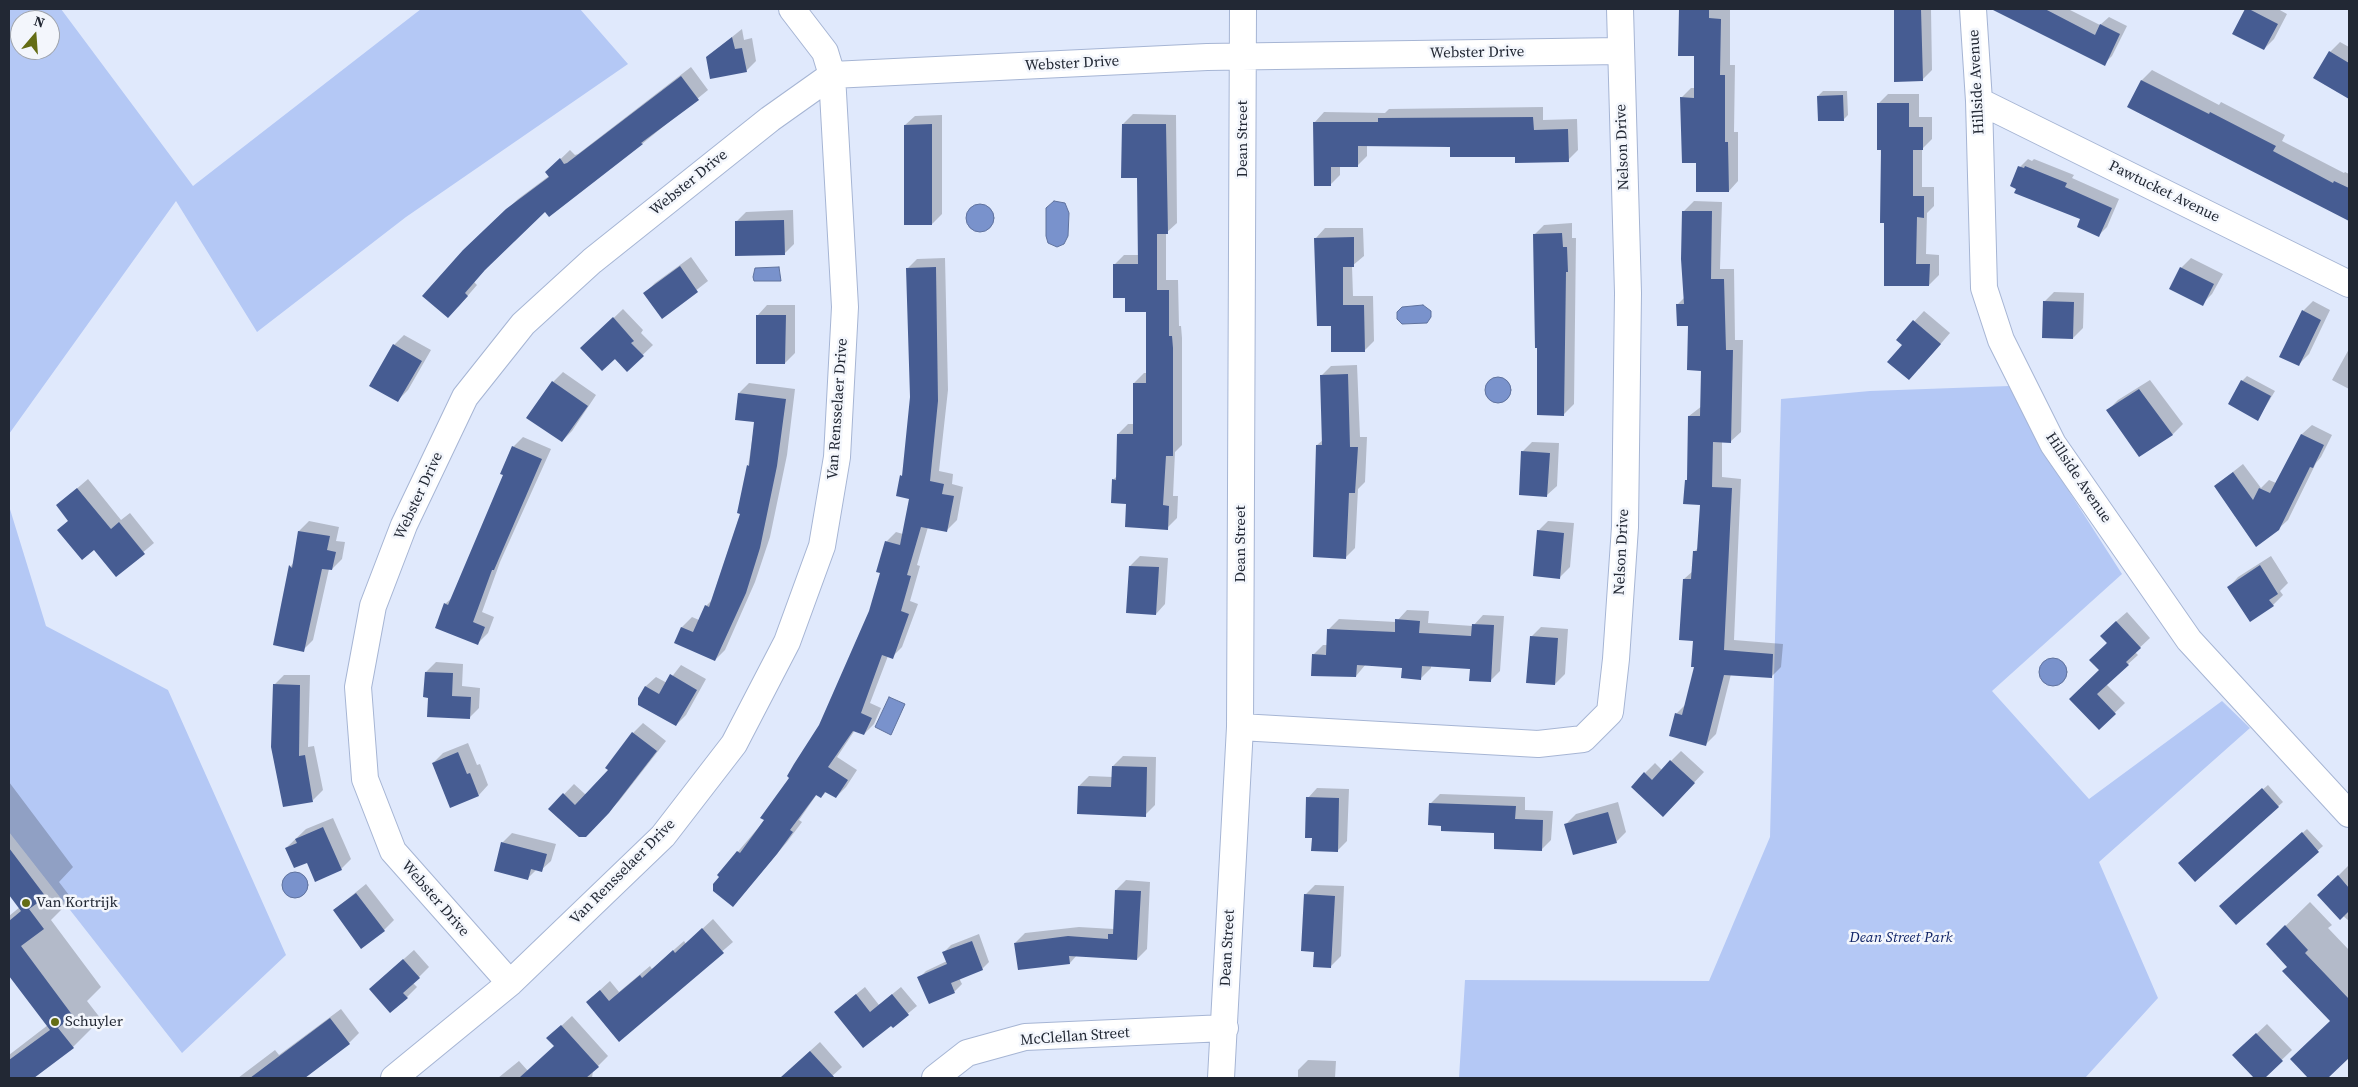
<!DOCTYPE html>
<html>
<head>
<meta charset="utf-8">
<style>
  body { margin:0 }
  #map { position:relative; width:2358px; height:1087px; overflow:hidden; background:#e0e9fc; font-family:"Source Serif 4",serif }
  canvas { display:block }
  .frame { position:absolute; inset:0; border:10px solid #222834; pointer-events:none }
  .north { position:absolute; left:10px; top:10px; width:50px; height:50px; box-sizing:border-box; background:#f3f6fc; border:1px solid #9fa4ac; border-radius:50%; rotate:18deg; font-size:14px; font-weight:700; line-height:20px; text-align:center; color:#222834 }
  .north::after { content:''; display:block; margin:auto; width:18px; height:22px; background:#646d15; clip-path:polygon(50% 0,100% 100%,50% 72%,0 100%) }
</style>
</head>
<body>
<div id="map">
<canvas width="2358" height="1087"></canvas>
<div class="frame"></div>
<div class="north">N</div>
</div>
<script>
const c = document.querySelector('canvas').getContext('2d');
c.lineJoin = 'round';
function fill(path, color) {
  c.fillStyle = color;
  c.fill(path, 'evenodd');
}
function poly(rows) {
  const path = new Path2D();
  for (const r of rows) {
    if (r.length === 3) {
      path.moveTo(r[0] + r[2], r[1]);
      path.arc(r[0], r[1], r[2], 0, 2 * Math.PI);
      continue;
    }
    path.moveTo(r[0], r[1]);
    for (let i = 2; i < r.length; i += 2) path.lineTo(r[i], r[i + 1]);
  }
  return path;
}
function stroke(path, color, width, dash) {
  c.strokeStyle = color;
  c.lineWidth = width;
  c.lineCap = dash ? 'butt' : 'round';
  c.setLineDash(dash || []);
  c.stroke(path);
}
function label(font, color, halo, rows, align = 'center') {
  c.font = font + ' "Source Serif 4",serif';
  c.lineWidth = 5;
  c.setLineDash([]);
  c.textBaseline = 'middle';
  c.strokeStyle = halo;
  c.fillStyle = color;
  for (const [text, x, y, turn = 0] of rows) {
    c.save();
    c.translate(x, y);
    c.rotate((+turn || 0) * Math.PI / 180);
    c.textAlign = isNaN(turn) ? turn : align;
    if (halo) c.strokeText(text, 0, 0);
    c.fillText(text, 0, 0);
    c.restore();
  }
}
fill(poly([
  [9,9,61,9,193,186,421,9,580,9,628,64,406,217,257,332,176,201,9,434],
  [20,20,50,20,50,50,20,50],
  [2009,386,2038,443,2122,574,1992,691,2089,799,2222,701,2250,728,2099,862,2158,998,2085,1078,1459,1078,1465,980,1709,981,1770,837,1781,399,1870,391],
  [9,506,46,626,168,690,286,955,182,1053,9,832]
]), '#b4c8f5');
const water = poly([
  [1054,201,1065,203,1069,213,1068,236,1064,244,1057,247,1048,243,1046,236,1046,208,1054,201],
  [980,218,14],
  [779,267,781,281,754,281,753,277,755,268,779,267],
  [1423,305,1431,311,1431,317,1427,323,1402,324,1397,319,1397,312,1402,307,1423,305],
  [1498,390,13],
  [2053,672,14],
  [889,697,905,704,891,735,875,727,889,697],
  [295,885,13]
]);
fill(water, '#7992cc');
stroke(water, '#5f729e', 1);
fill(poly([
  [1679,9,1730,9,1730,65,1735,65,1734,132,1738,132,1738,181,1729,191,1697,162,1681,98,1691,88,1695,88,1696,55,1679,54],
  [1895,9,1931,9,1932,70,1922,80,1896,80],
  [2005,9,2068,9,2100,25,2109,17,2127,26,2112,56,2104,64,2003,14],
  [2246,9,2278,9,2287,14,2274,39,2264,49,2234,33],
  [742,29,744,40,752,38,756,61,746,71,707,57],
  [2340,42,2349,47,2349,93,2346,96,2330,52],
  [691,67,708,90,642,144,545,210,492,261,474,282,477,285,458,307,475,240,518,199,549,176,547,172,570,150,575,155,578,154],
  [2152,70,2219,105,2221,102,2285,135,2282,141,2344,173,2345,172,2349,174,2349,220,2129,106,2142,80],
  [1823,91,1847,91,1848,115,1843,120,1818,96],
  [1888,94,1919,94,1919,117,1932,117,1932,139,1922,149,1922,187,1934,187,1934,206,1927,213,1926,254,1939,255,1939,275,1929,285,1885,222,1878,104],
  [1543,107,1543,120,1577,119,1578,150,1568,160,1516,155,1451,145,1367,145,1367,156,1357,166,1340,166,1340,175,1330,185,1315,122,1324,112,1385,113,1389,109],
  [1133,114,1176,115,1177,223,1166,233,1166,280,1178,280,1179,326,1181,326,1182,338,1182,445,1175,452,1173,496,1178,496,1177,518,1167,528,1127,503,1113,480,1117,476,1118,434,1128,424,1134,424,1134,383,1144,373,1148,373,1147,310,1126,297,1114,265,1124,255,1139,255,1138,176,1123,124],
  [942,115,942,214,932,224,905,125,915,116],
  [2028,159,2032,161,2034,159,2074,175,2072,178,2119,199,2107,227,2099,235,2020,167],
  [1694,201,1722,202,1720,269,1734,269,1735,340,1743,340,1741,432,1731,441,1722,441,1722,477,1741,479,1734,640,1783,644,1781,667,1771,677,1731,674,1716,734,1706,744,1676,714,1686,704,1696,666,1694,640,1684,579,1693,571,1694,552,1698,548,1701,504,1686,481,1688,478,1689,416,1702,406,1703,370,1689,325,1677,305,1685,297,1684,211],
  [793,210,794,244,784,254,736,222,746,212],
  [1572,223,1572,238,1576,238,1574,404,1564,414,1539,347,1534,235,1544,225],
  [1325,228,1363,228,1364,256,1352,266,1353,296,1373,296,1374,341,1364,351,1332,325,1316,238],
  [691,257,708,281,662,317,645,293,655,283],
  [945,258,948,390,939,471,953,474,952,484,963,487,957,520,947,530,928,527,917,565,920,566,910,601,918,604,902,647,892,657,888,656,870,703,881,708,874,724,864,734,855,730,837,757,857,770,846,787,836,797,827,791,821,797,817,794,799,820,802,822,787,842,742,895,718,875,765,820,820,726,870,611,881,572,886,542,896,532,903,534,910,498,902,476,904,474,911,397,907,269,917,259],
  [2191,258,2223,274,2212,294,2202,304,2181,268],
  [2054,292,2084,293,2083,328,2073,338,2044,302],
  [2313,301,2330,310,2309,354,2299,364,2303,311],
  [767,305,795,305,795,353,785,363,758,315],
  [623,309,643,330,641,333,653,345,627,370,592,339],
  [1924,311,1950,333,1919,369,1904,344,1898,339],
  [404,335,431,350,408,390,398,400,394,345],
  [2349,349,2349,389,2332,380],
  [1357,365,1360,437,1367,437,1365,482,1358,489,1355,548,1345,558,1317,445,1323,440,1321,376,1331,366],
  [563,372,596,395,572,431,562,441,553,382],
  [2247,376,2275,391,2258,419,2242,381],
  [2150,380,2183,424,2173,434,2140,455,2108,410,2118,400],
  [749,383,795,389,787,455,770,537,755,582,725,650,715,660,675,642,682,627,692,617,699,620,706,606,714,598,741,513,755,421,739,393],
  [2312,425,2332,435,2321,457,2316,463,2288,520,2278,529,2215,486,2243,464,2261,488,2269,480,2276,483,2302,434],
  [523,437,551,449,500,562,482,612,494,617,488,633,478,643,445,604,453,597,504,474,513,447],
  [1532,442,1559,443,1557,486,1547,495,1522,452],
  [88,479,121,520,130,513,154,543,116,575,94,548,59,530,69,520,58,505],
  [309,521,339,527,336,541,345,542,342,559,332,569,329,569,313,640,303,650,274,644,291,566,294,562,299,531],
  [1548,521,1574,523,1570,567,1560,577,1538,531],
  [1140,556,1168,558,1165,604,1156,614,1130,566],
  [2271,556,2288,583,2280,591,2283,595,2273,605,2251,620,2229,587,2238,577],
  [1407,610,1429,611,1428,623,1473,626,1483,615,1504,616,1500,671,1490,681,1471,668,1431,665,1431,668,1421,678,1403,667,1366,664,1356,676,1313,655,1323,645,1328,645,1329,629,1339,619,1396,622],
  [2127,612,2150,638,2135,652,2138,655,2106,684,2125,703,2099,728,2070,699,2100,670,2111,626],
  [1541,627,1568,629,1565,674,1555,684,1531,637],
  [436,662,463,664,462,686,480,688,479,708,469,718,429,697,426,672],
  [681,665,706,679,686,715,676,725,640,698,646,686,656,677,667,683],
  [284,675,310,675,308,747,314,746,323,790,313,800,274,685],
  [643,723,666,741,619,801,585,836,550,809,574,784,586,795,610,770,633,733],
  [468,743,477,765,480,764,488,785,479,795,433,763,443,753],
  [1681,751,1704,772,1673,805,1645,773,1655,763,1662,770],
  [1123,756,1156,757,1155,805,1145,815,1079,786,1089,776,1113,777,1113,766],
  [9,782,73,867,59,882,72,899,51,920,101,987,87,1001,101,1019,73,1047,31,1078,9,1078,9,1055,48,1025,9,974,9,916,20,907,9,892],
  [2268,785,2283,802,2196,880,2184,858],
  [1317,788,1349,789,1347,841,1337,851,1313,837,1308,798],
  [1440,794,1525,797,1525,810,1553,811,1551,840,1541,850,1495,832,1442,825,1430,804],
  [1618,802,1626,832,1616,842,1566,824,1576,814],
  [333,818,351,859,341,869,307,861,286,848,306,829],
  [2307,829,2323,846,2236,924,2226,902],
  [512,833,556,844,551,861,541,870,537,869,527,879,502,843],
  [2349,865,2349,921,2319,895],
  [1126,880,1150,882,1147,949,1137,959,1077,955,1070,963,1015,943,1025,933,1079,927,1114,929,1116,890],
  [366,884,394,920,384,930,334,910],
  [1315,885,1344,886,1341,956,1331,966,1315,951,1305,895],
  [2310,902,2332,925,2328,928,2349,950,2349,1057,2327,1078,2310,1078,2291,1059,2331,1021,2288,966,2267,944],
  [713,919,733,942,619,1040,587,1002,610,981,619,992,650,966,652,969,684,941,686,944],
  [979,934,989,962,982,969,959,978,962,984,955,991,930,1002,919,978,926,971,947,961,944,952,951,945],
  [414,950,429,967,413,983,417,987,407,997,370,989],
  [865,987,879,1005,901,987,917,1006,893,1026,844,1004],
  [341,1009,359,1033,349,1043,301,1078,238,1078,275,1050,279,1055],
  [572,1016,608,1056,593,1071,592,1078,498,1078,519,1061,528,1071,555,1046,558,1029],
  [2267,1024,2292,1050,2263,1078,2256,1078,2234,1055],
  [820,1042,842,1067,830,1078,780,1078],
  [1308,1060,1336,1061,1335,1078,1298,1078,1298,1070]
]), '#0003');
fill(poly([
  [1679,9,1709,9,1709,18,1721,19,1720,75,1725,75,1725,142,1728,142,1729,192,1696,192,1696,163,1682,163,1680,97,1694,98,1694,56,1678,56],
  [1894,9,1921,9,1923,81,1894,82],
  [1991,9,2045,9,2095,35,2100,24,2120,34,2105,66],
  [2245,9,2249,9,2278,24,2264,50,2232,34],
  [732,37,735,49,742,48,747,72,710,79,706,57],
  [2329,51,2349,63,2349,99,2313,78],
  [681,76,699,100,641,143,643,144,549,217,545,212,485,270,465,293,468,296,448,318,422,296,463,250,506,209,549,177,545,172,560,158,564,164,567,163],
  [2141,80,2209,114,2210,112,2276,146,2273,151,2333,183,2334,181,2349,188,2349,221,2127,107],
  [1843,95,1844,121,1818,121,1817,96],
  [1877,103,1909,103,1909,127,1923,127,1923,150,1913,150,1913,196,1924,196,1924,218,1917,217,1916,264,1930,264,1929,286,1884,286,1884,223,1880,223,1881,150,1877,150],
  [1533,117,1534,130,1568,129,1569,162,1515,163,1515,157,1450,157,1450,147,1358,146,1358,167,1331,167,1331,186,1314,186,1313,122,1378,122,1378,118],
  [932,124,932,225,904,225,904,125],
  [1122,124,1166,124,1168,234,1157,234,1157,290,1169,290,1169,336,1172,336,1173,348,1173,456,1166,456,1163,505,1169,506,1168,530,1125,527,1126,504,1111,503,1112,479,1116,480,1117,434,1133,434,1133,383,1146,383,1146,312,1125,312,1125,298,1113,298,1113,264,1138,264,1137,178,1121,178],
  [2018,166,2024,168,2025,166,2067,183,2065,187,2112,208,2099,237,2077,227,2080,219,2014,193,2016,189,2010,186],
  [1682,211,1712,211,1711,279,1724,279,1726,350,1733,350,1731,443,1713,442,1712,487,1732,488,1724,650,1773,654,1772,678,1724,675,1706,746,1669,736,1675,713,1682,715,1694,667,1691,667,1693,641,1679,640,1683,579,1691,579,1693,551,1697,551,1700,505,1683,504,1685,480,1687,480,1688,416,1700,416,1701,371,1687,370,1688,326,1677,326,1676,304,1684,304,1681,259],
  [784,220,785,255,735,256,735,221],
  [1562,233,1563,247,1567,247,1568,272,1566,272,1564,416,1537,415,1537,348,1535,348,1533,234],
  [1354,237,1354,267,1343,267,1343,305,1364,305,1365,352,1331,352,1331,326,1317,326,1314,238],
  [680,266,698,292,662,319,643,293],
  [936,267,938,401,930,481,944,484,942,494,954,496,947,532,921,527,907,575,911,576,901,611,909,614,893,659,882,655,861,713,872,718,864,735,853,731,828,767,848,780,836,798,825,792,821,798,816,795,790,830,793,832,777,854,733,907,713,891,713,884,719,877,717,875,737,851,740,853,764,820,760,818,789,778,787,776,794,764,819,725,869,611,880,573,876,572,885,541,900,545,909,499,896,496,900,475,902,476,910,397,906,268],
  [2180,267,2214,284,2203,306,2169,289],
  [2043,301,2074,302,2073,339,2042,338],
  [2302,310,2321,320,2299,366,2279,357],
  [756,315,786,315,785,364,756,364],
  [613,317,634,341,631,343,644,356,627,372,615,359,602,371,580,348],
  [1913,320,1941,344,1909,380,1887,362,1902,345,1896,340],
  [393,344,422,361,398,402,369,386],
  [1348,374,1350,447,1358,447,1355,493,1349,493,1346,559,1313,557,1316,445,1322,445,1320,375],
  [2241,380,2271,396,2258,421,2228,404],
  [552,381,588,406,562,442,526,418],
  [2139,389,2173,435,2139,457,2106,410],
  [738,393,786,399,777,466,760,548,746,593,715,661,674,643,681,627,693,632,705,605,709,607,740,514,737,513,747,465,749,466,754,422,735,420],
  [2301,434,2324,445,2313,468,2310,467,2279,530,2256,547,2214,486,2233,472,2253,500,2259,488,2270,493],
  [512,446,542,459,494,570,492,570,473,622,485,627,478,645,435,628,444,603,448,605,503,475,500,474],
  [1521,451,1550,453,1547,497,1519,495],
  [77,488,111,529,119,522,145,554,116,577,94,550,82,560,57,530,68,521,56,505],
  [1537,530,1564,533,1560,579,1533,576],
  [298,531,330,536,327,550,336,552,332,570,322,569,304,652,273,645,289,565,292,568],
  [2260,565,2278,594,2269,600,2274,606,2250,622,2227,587],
  [1129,566,1159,567,1156,615,1126,613],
  [1395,619,1420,621,1419,633,1471,636,1472,624,1494,625,1491,682,1469,681,1470,669,1422,666,1421,680,1401,678,1402,668,1357,665,1356,677,1311,676,1312,654,1326,655,1327,629,1395,632],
  [2116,621,2141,648,2126,662,2129,665,2097,694,2116,714,2099,730,2069,699,2099,670,2089,660,2107,643,2100,636],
  [1530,636,1558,638,1555,685,1526,683],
  [425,672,453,673,452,696,471,697,470,719,427,717,428,698,423,697],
  [670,674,697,690,676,726,638,705,638,698,645,686,659,694],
  [273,684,300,685,299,756,305,755,313,802,283,807,271,747],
  [632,732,657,751,609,813,586,837,579,837,548,809,563,793,575,805,608,770,605,768],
  [458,752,467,774,470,773,479,796,450,808,432,763],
  [1670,760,1695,783,1663,817,1631,787,1644,772,1652,780],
  [1112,766,1147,767,1146,817,1077,814,1078,786,1111,787],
  [2262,788,2279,807,2195,882,2178,863],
  [1306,797,1339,798,1338,852,1311,851,1312,838,1305,838],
  [1429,803,1516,806,1515,819,1543,820,1542,851,1494,849,1494,833,1441,831,1441,826,1428,825],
  [1608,812,1617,843,1573,855,1564,824],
  [323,827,342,870,315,882,307,863,294,868,285,848,297,843,295,839],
  [2302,832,2319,852,2236,925,2219,906],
  [501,842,547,854,542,872,531,869,528,880,494,871],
  [9,848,46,897,29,909,44,929,21,946,73,1016,58,1028,74,1048,34,1078,9,1078,9,1060,50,1030,9,976,9,921,21,911,9,895],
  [2338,875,2349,888,2349,911,2340,920,2317,895],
  [1115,890,1141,891,1137,960,1069,956,1070,964,1018,970,1014,943,1068,936,1108,939,1108,934,1113,934],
  [356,893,385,931,361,949,333,910],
  [1304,894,1335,896,1331,968,1313,967,1314,952,1301,951],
  [2285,925,2308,950,2305,953,2349,999,2349,1058,2328,1078,2308,1078,2290,1059,2330,1021,2282,971,2287,967,2266,944],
  [702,928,724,953,619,1042,586,1002,600,990,609,1001,640,975,642,978,673,950,675,953],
  [972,941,983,970,951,983,955,993,929,1004,917,977,947,964,942,952],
  [403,959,420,978,403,993,408,998,390,1013,369,989],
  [856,994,870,1012,892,994,909,1015,893,1028,891,1026,863,1048,834,1012],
  [330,1018,350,1044,305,1078,250,1078],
  [561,1025,599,1067,586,1078,519,1078,554,1046,546,1038],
  [2256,1033,2283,1061,2265,1078,2254,1078,2232,1055],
  [810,1051,835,1078,780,1078]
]), '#465c92');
const minor = poly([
  [1973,9,1979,101,1984,288,2001,340,2053,444,2189,640,2349,814],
  [1979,101,2349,284],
  [1240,727,1538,744,1583,739,1610,712,1616,659,1625,527,1628,293,1620,9],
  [510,983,393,851,365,779,358,687,373,606,404,525,465,397,523,324,592,261,770,119,832,75,1207,57,1620,51],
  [394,1078,510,983,663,836,734,744,787,642,822,546,837,457,845,307,832,75,825,52,792,9],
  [935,1078,967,1053,1025,1037,1225,1028],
  [1221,1078,1240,727,1243,9]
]);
stroke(minor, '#a6b5d4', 28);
stroke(minor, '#fff', 26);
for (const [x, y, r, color] of [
  [26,903,5,"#646d15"],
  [55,1022,5,"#646d15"]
]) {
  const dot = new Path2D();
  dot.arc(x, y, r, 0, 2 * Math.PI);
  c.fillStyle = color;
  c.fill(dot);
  stroke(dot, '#f3f6fc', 2);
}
label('15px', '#222834', '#f3f6fc', [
  ["Webster Drive",1477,53,-1],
  ["Webster Drive",1072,64,-3],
  ["Hillside Avenue",1977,82,-93],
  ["Dean Street",1243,139,-90],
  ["Nelson Drive",1623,147,-92],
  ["Webster Drive",689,183,-39],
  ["Pawtucket Avenue",2164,192,26],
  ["Van Rensselaer Drive",838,409,-86],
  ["Hillside Avenue",2078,478,56],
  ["Webster Drive",419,496,-65],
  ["Dean Street",1241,544,-90],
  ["Nelson Drive",1622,552,-87],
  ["Van Rensselaer Drive",623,872,-45],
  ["Webster Drive",435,899,49],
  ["Dean Street",1228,948,-87],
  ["McClellan Street",1075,1037,-4]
]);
label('15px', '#222834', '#f3f6fc', [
  ["Van Kortrijk",36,903],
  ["Schuyler",65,1022]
], 'left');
label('italic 15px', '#0f2367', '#f3f6fc', [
  ["Dean Street Park",1901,938]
]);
</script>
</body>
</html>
